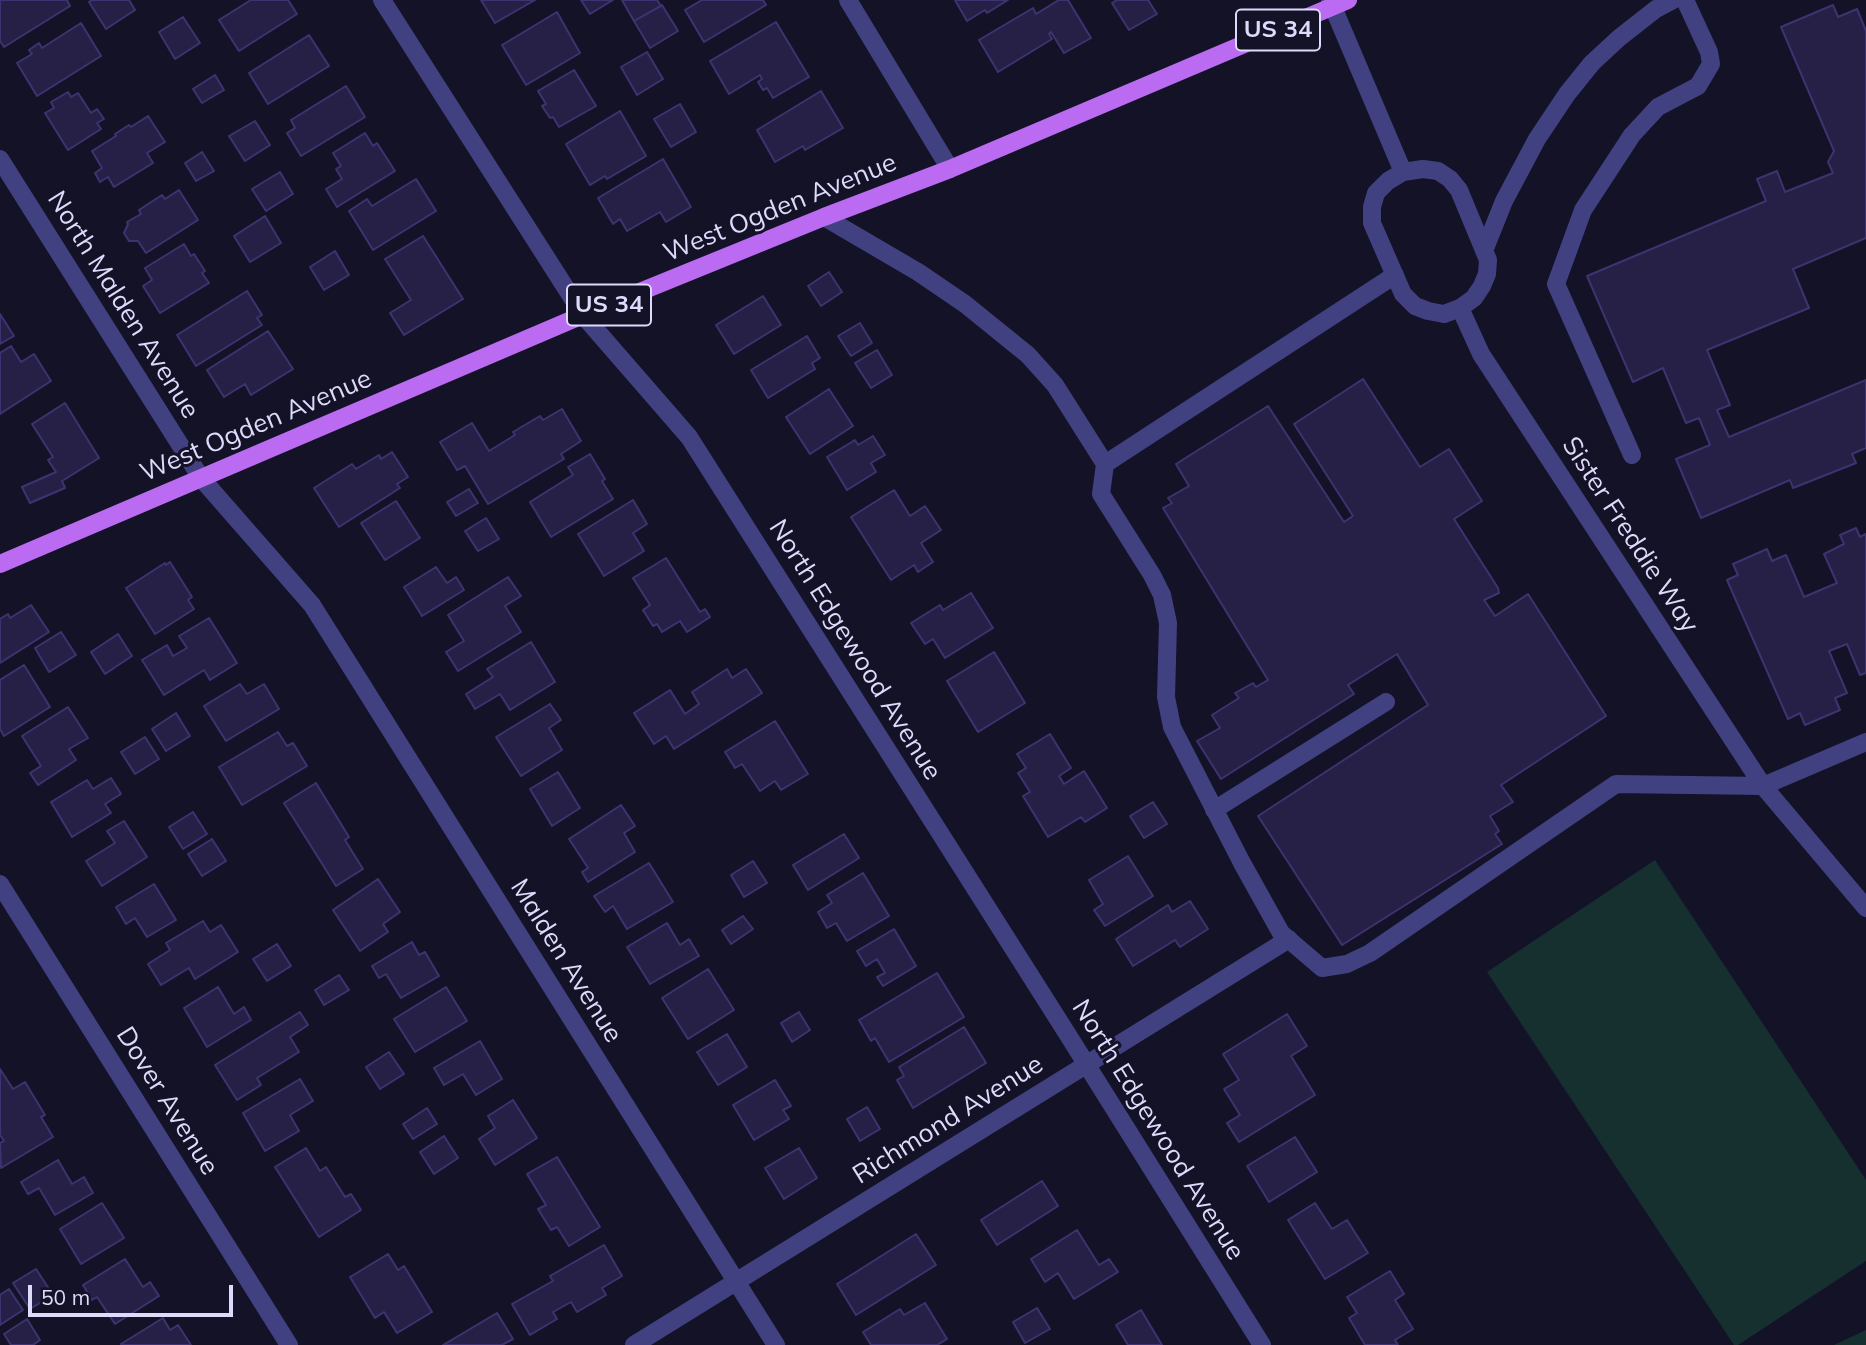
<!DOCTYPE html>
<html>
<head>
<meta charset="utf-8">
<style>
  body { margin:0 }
  #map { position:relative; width:1866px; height:1345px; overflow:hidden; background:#141226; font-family:Mulish,sans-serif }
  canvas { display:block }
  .scale { position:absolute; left:28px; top:1285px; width:205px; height:32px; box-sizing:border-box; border:4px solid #dddafc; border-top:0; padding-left:9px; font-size:21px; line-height:24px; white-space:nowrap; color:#dddafc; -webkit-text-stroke:5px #141226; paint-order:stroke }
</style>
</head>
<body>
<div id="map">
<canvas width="1866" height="1345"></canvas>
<div class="scale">50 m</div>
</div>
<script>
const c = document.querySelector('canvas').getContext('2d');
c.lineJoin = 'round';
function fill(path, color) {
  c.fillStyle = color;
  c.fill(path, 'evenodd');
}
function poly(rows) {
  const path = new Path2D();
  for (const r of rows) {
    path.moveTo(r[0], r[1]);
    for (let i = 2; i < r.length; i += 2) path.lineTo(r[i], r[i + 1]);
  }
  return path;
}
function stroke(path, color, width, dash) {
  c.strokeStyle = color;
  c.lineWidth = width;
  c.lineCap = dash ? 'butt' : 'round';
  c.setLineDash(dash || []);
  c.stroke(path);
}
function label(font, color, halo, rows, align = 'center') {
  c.font = font + ' Mulish,sans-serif';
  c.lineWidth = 6;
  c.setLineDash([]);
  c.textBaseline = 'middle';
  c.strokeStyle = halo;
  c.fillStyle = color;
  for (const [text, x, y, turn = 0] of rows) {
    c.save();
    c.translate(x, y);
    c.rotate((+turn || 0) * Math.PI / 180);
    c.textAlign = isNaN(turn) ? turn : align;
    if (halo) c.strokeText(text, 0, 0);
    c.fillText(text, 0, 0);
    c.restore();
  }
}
fill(poly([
  [1655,860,1866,1180,1866,1261,1738,1345,1734,1345,1487,972],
  [1866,1330,1866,1345,1834,1345]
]), '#15302e');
const building = poly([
  [0,0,67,0,70,6,4,47,0,41,0,0],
  [92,0,129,0,135,10,106,29,89,2,92,0],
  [251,0,288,0,297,14,239,51,219,20,251,0],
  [481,0,535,0,495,23,481,0],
  [581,0,613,0,590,14,581,0],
  [622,0,657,0,661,6,634,21,622,0],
  [702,0,763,0,766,5,704,42,685,10,702,0],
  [955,0,1008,0,987,13,985,10,967,21,955,0],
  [1059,0,1068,0,1091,38,1064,53,1051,32,1049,34,1052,39,998,72,979,40,1033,8,1036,14,1059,0],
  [1117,0,1148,0,1157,14,1129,30,1112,3,1117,0],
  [662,5,678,31,650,48,634,21,662,5],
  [1833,5,1838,17,1857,9,1866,31,1866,238,1793,269,1809,308,1707,350,1730,405,1717,410,1729,437,1866,380,1866,448,1852,454,1856,463,1793,488,1790,480,1701,518,1676,459,1710,445,1699,418,1686,423,1663,368,1633,382,1587,276,1766,201,1757,179,1777,171,1785,192,1833,173,1828,162,1834,151,1781,27,1833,5],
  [557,12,580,53,526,85,502,45,557,12],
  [183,17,200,43,175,59,159,32,183,17],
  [776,22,809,77,773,98,767,88,763,90,758,82,762,79,760,75,729,94,710,61,776,22],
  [81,23,101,56,37,96,17,63,32,54,29,50,39,43,42,48,81,23],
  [309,35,329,66,268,104,249,73,309,35],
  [647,52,663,79,637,95,621,67,647,52],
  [574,70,596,106,559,127,553,117,550,118,542,106,546,104,538,91,574,70],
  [215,75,224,90,202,103,193,89,215,75],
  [346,86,365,117,301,156,287,133,295,128,291,120,346,86],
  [821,91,843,128,805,150,803,146,775,162,757,130,821,91],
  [68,92,71,97,78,93,91,113,97,109,104,119,97,123,101,129,68,150,45,113,54,108,51,102,68,92],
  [680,104,696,132,671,147,654,119,680,104],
  [620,111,646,156,607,179,605,176,590,185,566,144,620,111],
  [148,116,165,142,147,153,153,163,114,187,108,177,100,182,95,173,102,168,92,151,116,136,115,134,129,125,131,127,148,116],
  [255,121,270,145,245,161,229,136,255,121],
  [365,133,373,146,377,143,395,171,337,207,326,189,342,179,336,169,341,166,333,153,365,133],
  [202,152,214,171,196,181,185,163,202,152],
  [663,159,691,207,666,222,660,212,627,231,620,219,613,224,598,198,663,159],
  [280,172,293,194,266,211,252,189,280,172],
  [416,179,436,211,373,250,349,211,367,199,372,206,416,179],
  [179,190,198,220,146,253,138,241,129,241,124,233,128,224,127,222,141,214,139,210,162,195,165,199,179,190],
  [265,216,281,243,250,262,234,236,265,216],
  [423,236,463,299,404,335,390,313,411,300,385,259,423,236],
  [184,244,191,256,194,254,205,271,202,273,209,283,160,313,143,286,152,280,145,268,184,244],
  [335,251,349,275,324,290,310,267,335,251],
  [829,272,842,292,821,306,808,286,829,272],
  [247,291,262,315,257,318,262,325,196,366,177,335,247,291],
  [763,296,781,325,734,354,716,325,763,296],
  [0,314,14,336,0,344,0,314],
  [860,323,872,343,851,356,838,336,860,323],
  [268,331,293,369,251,395,245,384,224,397,207,370,268,331],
  [807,336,820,358,812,363,815,369,768,398,751,370,807,336],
  [11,346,21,362,34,354,51,381,0,414,0,353,11,346],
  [877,350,892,375,871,388,855,363,877,350],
  [1363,379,1420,467,1449,449,1482,501,1454,519,1498,588,1499,593,1484,600,1495,616,1528,594,1606,716,1501,785,1513,802,1490,816,1499,831,1495,834,1502,844,1342,945,1258,816,1428,705,1397,654,1348,685,1354,694,1221,779,1197,741,1220,728,1212,715,1239,698,1235,693,1253,683,1256,687,1268,680,1163,508,1172,503,1168,498,1189,486,1176,464,1268,406,1344,522,1353,516,1294,424,1363,379],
  [829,389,853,426,810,454,786,417,829,389],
  [65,403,99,458,62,481,65,488,30,503,22,487,56,472,48,460,53,457,32,424,65,403],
  [562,409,581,441,561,454,564,459,488,504,465,466,457,470,440,442,472,423,489,451,515,435,513,432,540,416,543,420,562,409],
  [873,436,885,455,871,463,876,472,847,490,827,457,855,440,858,445,873,436],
  [392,452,408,477,397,484,400,488,339,527,314,488,352,464,356,469,379,455,381,459,392,452],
  [590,454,605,479,602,481,613,499,551,537,530,502,573,475,568,467,590,454],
  [469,489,478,503,456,516,447,502,469,489],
  [894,490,910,516,925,506,941,530,921,543,933,562,918,572,914,565,891,580,851,517,894,490],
  [633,500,647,524,633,533,644,551,604,576,578,534,633,500],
  [396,501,420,538,385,560,361,523,396,501],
  [486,518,499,539,478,551,465,531,486,518],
  [1856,528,1860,537,1866,534,1866,673,1860,675,1847,644,1829,651,1847,693,1835,698,1840,710,1805,725,1800,713,1788,719,1727,580,1738,575,1733,564,1767,549,1772,561,1786,555,1804,597,1837,583,1824,554,1844,544,1840,535,1856,528],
  [666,558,700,612,705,609,710,617,687,632,680,621,662,632,657,624,653,626,643,610,650,605,633,578,666,558],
  [170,562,192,597,188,600,194,609,155,634,126,588,165,563,166,565,170,562],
  [436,567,447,583,456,577,464,590,422,616,404,587,436,567],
  [508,577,521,596,505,606,521,632,458,671,446,652,464,641,448,615,508,577],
  [971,593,993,628,945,658,933,639,925,644,911,623,940,605,943,610,971,593],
  [31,605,49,632,0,663,0,619,8,614,10,618,31,605],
  [209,618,237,663,210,680,204,670,164,695,142,660,167,645,173,656,187,648,179,636,209,618],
  [61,632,76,655,49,672,35,648,61,632],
  [118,634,132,656,105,674,91,652,118,634],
  [531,642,555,682,510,710,500,694,475,709,466,694,493,677,487,669,531,642],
  [994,652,1025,703,978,732,947,681,994,652],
  [24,665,50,707,4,736,0,729,0,680,24,665],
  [727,669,732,678,746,669,762,693,674,749,666,736,654,744,634,713,670,690,685,714,699,704,692,692,727,669],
  [240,684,247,694,264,684,279,709,226,741,204,706,240,684],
  [550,704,561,720,549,728,562,750,521,776,496,737,550,704],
  [68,707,88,738,69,749,76,760,38,785,30,773,41,766,22,736,68,707],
  [176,713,190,736,166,751,152,729,176,713],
  [775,721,808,774,781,790,775,781,760,791,742,764,735,768,725,752,775,721],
  [278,732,287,746,293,743,307,766,242,805,219,767,278,732],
  [1050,734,1071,768,1059,776,1064,784,1084,771,1107,808,1085,822,1081,817,1048,837,1023,796,1030,792,1018,773,1026,768,1017,754,1050,734],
  [145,737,159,759,135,774,121,752,145,737],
  [558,772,580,808,552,826,530,789,558,772],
  [111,778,121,794,105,804,111,813,72,837,51,802,87,780,93,789,111,778],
  [316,783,349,837,345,840,363,869,336,886,284,803,316,783],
  [1153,802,1167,824,1144,838,1130,816,1153,802],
  [621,805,635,826,624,833,635,852,588,882,582,872,588,868,569,839,621,805],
  [193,812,207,834,183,849,169,827,193,812],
  [124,821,147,857,102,886,86,861,115,843,107,831,124,821],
  [844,834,859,858,808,890,793,865,844,834],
  [212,839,226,861,202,876,188,854,212,839],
  [1128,856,1153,896,1105,926,1094,910,1103,904,1089,880,1128,856],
  [753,861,767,883,744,897,731,875,753,861],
  [649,863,673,902,627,929,613,906,605,912,594,896,649,863],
  [863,873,889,916,847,941,836,923,827,928,818,912,832,903,827,895,863,873],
  [378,879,400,912,383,924,388,932,360,951,333,910,378,879],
  [154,884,176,920,147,937,135,918,126,924,116,907,154,884],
  [1190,901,1208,929,1180,947,1175,940,1133,966,1116,939,1168,905,1172,912,1190,901],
  [743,916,753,929,731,944,722,930,743,916],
  [203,921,210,932,221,925,238,952,195,979,189,968,161,985,148,964,170,950,166,943,203,921],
  [667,923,680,945,689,939,699,956,650,984,627,947,667,923],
  [894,929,916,966,883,986,877,977,885,973,877,959,866,966,857,951,894,929],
  [412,942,419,955,425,952,439,976,401,998,386,974,379,978,372,966,412,942],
  [277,944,291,966,267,981,253,959,277,944],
  [708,969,734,1010,688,1039,662,998,708,969],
  [937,973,964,1017,889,1062,875,1038,871,1041,859,1020,937,973],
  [339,975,349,990,324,1005,315,990,339,975],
  [218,987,234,1014,244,1007,251,1020,207,1047,184,1008,218,987],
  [446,987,467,1021,415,1052,394,1019,446,987],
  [300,1012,308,1025,290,1037,299,1052,257,1078,261,1085,237,1100,215,1065,300,1012],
  [799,1012,810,1030,792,1042,781,1023,799,1012],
  [1287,1014,1307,1046,1291,1056,1315,1095,1239,1142,1227,1123,1240,1115,1224,1089,1239,1080,1223,1054,1287,1014],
  [964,1027,986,1063,913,1108,897,1080,904,1076,899,1067,964,1027],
  [727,1034,747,1067,718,1085,697,1052,727,1034],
  [480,1041,502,1079,476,1095,463,1074,444,1085,434,1068,480,1041],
  [389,1052,404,1074,380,1089,366,1067,389,1052],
  [0,1069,13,1089,25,1082,45,1115,41,1117,53,1137,1,1168,0,1143,4,1141,0,1135,0,1069],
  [300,1079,313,1101,290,1115,299,1131,265,1151,243,1113,300,1079],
  [775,1080,791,1106,783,1110,789,1119,754,1140,733,1105,775,1080],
  [513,1100,537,1138,495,1165,479,1139,495,1128,488,1116,513,1100],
  [867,1107,880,1129,860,1141,847,1119,867,1107],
  [427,1108,437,1124,413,1139,403,1124,427,1108],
  [444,1136,458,1158,434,1174,420,1152,444,1136],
  [1295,1137,1317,1172,1269,1202,1247,1166,1295,1137],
  [306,1148,320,1171,326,1167,345,1197,351,1194,361,1210,319,1237,275,1167,306,1148],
  [799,1148,817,1178,784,1199,765,1168,799,1148],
  [557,1157,600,1227,569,1246,557,1227,551,1230,538,1209,546,1205,527,1174,557,1157],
  [58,1160,72,1184,84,1177,93,1193,55,1215,39,1188,28,1194,21,1182,58,1160],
  [1042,1181,1058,1206,997,1245,981,1220,1042,1181],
  [102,1203,124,1238,81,1264,60,1229,102,1203],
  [1315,1203,1332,1229,1347,1220,1368,1253,1325,1279,1288,1220,1315,1203],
  [1077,1230,1099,1265,1109,1259,1118,1272,1074,1299,1058,1273,1045,1282,1031,1259,1077,1230],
  [916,1234,936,1265,856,1315,837,1284,916,1234],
  [604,1245,622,1276,602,1288,606,1295,577,1312,571,1302,553,1312,557,1319,530,1335,512,1304,553,1281,550,1276,604,1245],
  [388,1254,398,1270,404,1266,432,1312,397,1333,384,1312,375,1318,350,1277,388,1254],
  [125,1259,143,1287,150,1282,159,1296,115,1324,97,1297,92,1300,83,1285,125,1259],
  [36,1269,53,1295,30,1309,13,1283,36,1269],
  [1390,1271,1404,1294,1395,1300,1413,1329,1395,1340,1398,1345,1365,1345,1349,1318,1357,1313,1347,1297,1390,1271],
  [9,1289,23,1310,0,1325,0,1295,9,1289],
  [925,1303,947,1339,937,1345,871,1345,863,1332,900,1309,904,1315,925,1303],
  [1037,1308,1050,1329,1025,1343,1013,1322,1037,1308],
  [1141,1310,1162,1345,1128,1345,1116,1325,1141,1310],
  [497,1313,513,1339,502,1345,443,1345,497,1313],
  [163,1318,170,1330,178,1325,191,1345,121,1345,121,1344,163,1318],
  [27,1319,40,1340,33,1345,11,1345,4,1334,27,1319]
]);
fill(building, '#261f46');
stroke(building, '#3d3370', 2);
stroke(poly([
  [382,0,583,315,689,437,1068,1035,1262,1345],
  [848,0,950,169],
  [1330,0,1403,172],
  [0,159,201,478,312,605,776,1345],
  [1423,169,1438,171,1450,179,1459,190,1488,260,1487,274,1482,286,1474,298,1460,308,1444,314,1428,311,1415,306,1403,294,1372,223,1372,207,1376,193,1388,181,1403,172,1423,169],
  [824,217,918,272,965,304,1028,355,1055,385,1105,464,1395,275],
  [1484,251,1504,201,1537,139,1567,94,1592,63,1619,38,1656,9,1673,0],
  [1460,308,1481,354,1763,786,1866,908],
  [1632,455,1556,284,1583,210,1632,135,1658,107,1698,86,1711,64,1709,52,1685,0],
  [1105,464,1101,494,1152,575,1162,595,1168,623,1166,697,1172,727,1242,863,1281,933,1322,968,1347,964,1370,953,1616,784,1763,786,1866,742],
  [1214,810,1386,702],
  [0,884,289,1345],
  [634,1345,1289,939]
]), '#414181', 18);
stroke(poly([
  [0,564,583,315,824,217,950,169,1348,0]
]), '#ba6bf2', 18);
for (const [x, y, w] of [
  [1278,30,84],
  [609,305,84]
]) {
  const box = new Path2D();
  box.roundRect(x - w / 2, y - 20.5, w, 41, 5);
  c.fillStyle = '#141226';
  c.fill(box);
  stroke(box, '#dddafc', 2);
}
label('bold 24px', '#dddafc', null, [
  ["US 34",1278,30],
  ["US 34",609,305]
]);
label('26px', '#dddafc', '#141226', [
  ["West Ogden Avenue",780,208,-22],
  ["North Malden Avenue",123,305,58],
  ["West Ogden Avenue",256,426,-23],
  ["Sister Freddie Way",1630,535,57],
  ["North Edgewood Avenue",855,650,58],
  ["Malden Avenue",566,961,58],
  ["Dover Avenue",167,1101,58],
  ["Richmond Avenue",948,1120,-32],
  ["North Edgewood Avenue",1158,1130,58]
]);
</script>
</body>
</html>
